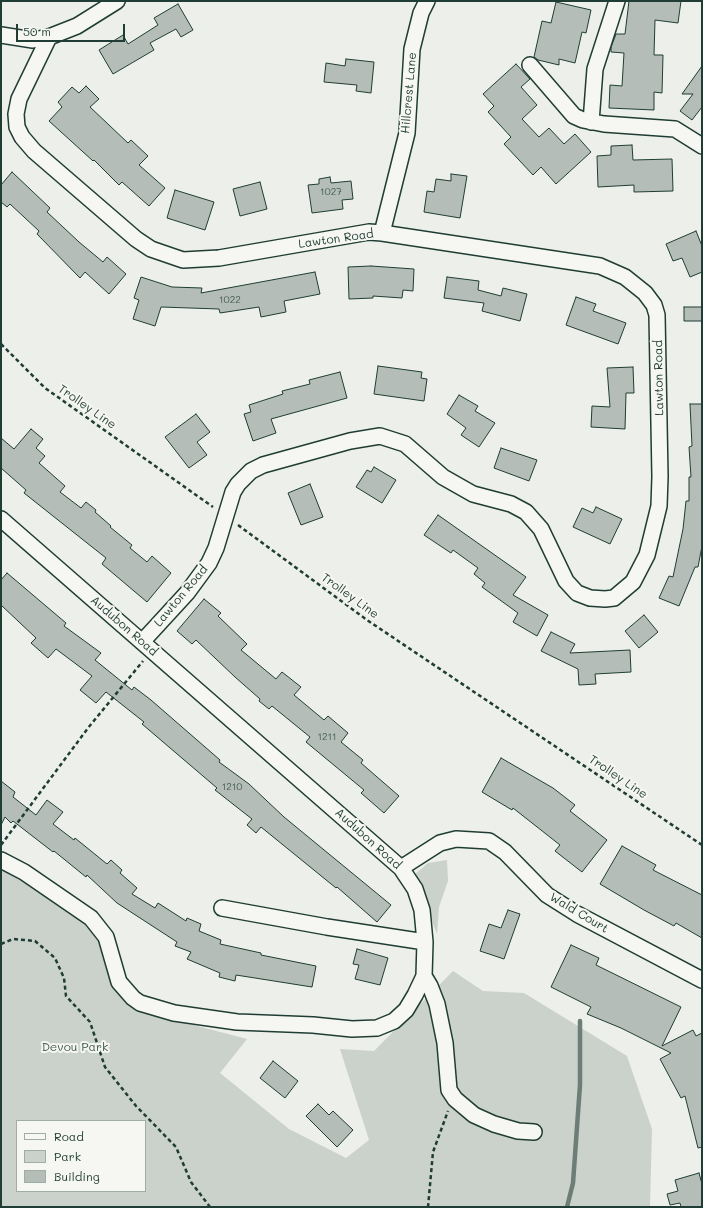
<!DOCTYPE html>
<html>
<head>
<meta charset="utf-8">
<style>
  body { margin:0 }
  #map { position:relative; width:703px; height:1208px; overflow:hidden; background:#edefea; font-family:Mali,sans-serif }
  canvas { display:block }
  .frame { position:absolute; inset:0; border:2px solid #1f3d34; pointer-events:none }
  .legend { position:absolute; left:16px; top:1120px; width:130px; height:72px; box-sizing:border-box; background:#f6f6f2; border:1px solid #a0aca6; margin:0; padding:5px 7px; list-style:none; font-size:12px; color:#1f3d34 }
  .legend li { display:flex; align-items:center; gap:8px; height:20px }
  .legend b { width:20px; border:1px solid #a0aca6 }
  .scale { position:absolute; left:16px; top:24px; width:109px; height:18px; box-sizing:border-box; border:2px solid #1f3d34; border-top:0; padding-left:5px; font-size:12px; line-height:14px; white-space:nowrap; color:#1f3d34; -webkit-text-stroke:3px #f6f6f2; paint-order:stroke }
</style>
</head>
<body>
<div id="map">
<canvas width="703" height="1208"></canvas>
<div class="frame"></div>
<ul class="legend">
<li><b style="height:5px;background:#f6f6f2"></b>Road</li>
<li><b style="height:11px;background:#cbd2cc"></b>Park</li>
<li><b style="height:11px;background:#b4bdb8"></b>Building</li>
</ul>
<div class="scale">50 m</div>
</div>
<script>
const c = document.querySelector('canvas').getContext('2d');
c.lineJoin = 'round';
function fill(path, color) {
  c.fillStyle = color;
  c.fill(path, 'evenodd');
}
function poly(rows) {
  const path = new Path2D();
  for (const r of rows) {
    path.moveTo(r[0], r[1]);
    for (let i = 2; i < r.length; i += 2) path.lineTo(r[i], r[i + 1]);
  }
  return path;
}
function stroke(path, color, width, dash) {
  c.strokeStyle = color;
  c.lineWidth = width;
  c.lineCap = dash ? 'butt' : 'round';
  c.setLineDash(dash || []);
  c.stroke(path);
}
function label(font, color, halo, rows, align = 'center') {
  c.font = font + ' Mali,sans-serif';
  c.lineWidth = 4;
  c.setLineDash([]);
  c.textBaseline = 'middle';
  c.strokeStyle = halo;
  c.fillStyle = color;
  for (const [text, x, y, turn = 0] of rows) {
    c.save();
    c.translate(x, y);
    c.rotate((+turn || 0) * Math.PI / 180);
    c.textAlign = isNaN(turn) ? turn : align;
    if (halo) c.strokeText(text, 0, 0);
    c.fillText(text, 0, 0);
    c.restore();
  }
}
fill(poly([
  [1,860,91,918,119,982,140,1011,247,1039,220,1073,289,1129,346,1158,369,1140,340,1049,374,1051,453,971,483,991,524,993,627,1056,652,1129,650,1207,1,1207],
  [17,1121,145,1121,145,1191,17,1191],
  [447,860,448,881,439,907,437,934,414,875,428,863]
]), '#cbd2cc');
stroke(poly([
  [567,1207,573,1183,580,1085,580,1021]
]), '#6c7e77', 4.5);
const building = poly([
  [629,1,681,1,678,23,655,20,654,55,663,55,662,93,654,92,654,110,609,108,610,85,622,86,624,53,611,52,611,47,616,34,625,34,629,1],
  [556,2,591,10,586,33,582,32,575,63,559,59,559,65,538,60,534,57,542,21,551,23,556,2],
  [178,4,193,30,181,37,176,29,150,43,154,50,113,74,99,50,123,35,128,44,158,25,154,18,178,4],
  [346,59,374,62,371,93,356,91,357,85,324,82,326,63,345,66,346,59],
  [516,64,530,79,521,87,537,105,522,119,539,137,549,128,564,144,575,134,591,152,556,184,541,167,533,175,504,144,511,137,488,112,494,106,483,94,516,64],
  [702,66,702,107,692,120,680,111,693,94,682,94,702,66],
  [86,86,99,99,90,107,128,143,131,140,148,156,139,165,165,188,149,206,122,182,119,185,94,160,93,161,49,121,62,107,58,102,72,87,79,93,86,86],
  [632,145,633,160,672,159,673,191,634,192,634,185,598,187,597,156,611,155,611,146,632,145],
  [12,172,50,208,47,212,79,242,103,262,107,257,126,274,109,294,85,272,80,278,37,234,39,231,10,204,7,207,1,202,1,185,12,172],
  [451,174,467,176,460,218,424,212,427,191,434,192,436,179,451,181,451,174],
  [330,177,331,183,351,181,353,199,342,200,343,209,312,213,308,185,319,184,319,179,330,177],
  [260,182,267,209,240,216,233,189,260,182],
  [175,190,214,202,205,230,167,218,175,190],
  [696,231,702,246,702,272,690,277,682,258,673,261,666,244,696,231],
  [371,266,414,269,413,291,403,290,402,298,373,296,373,298,349,299,348,267,371,266],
  [315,272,320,294,284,301,286,312,261,317,259,307,220,313,219,309,161,307,155,326,133,319,139,300,134,298,141,277,172,287,202,288,201,293,315,272],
  [447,277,479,281,478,290,501,296,503,288,527,294,520,321,482,311,484,303,444,298,447,277],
  [576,297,596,304,593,311,626,323,618,344,566,325,576,297],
  [684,307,702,307,702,321,684,321,684,307],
  [378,366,422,372,421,378,427,379,424,401,374,394,378,366],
  [633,367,634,393,626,393,625,429,591,427,592,406,610,407,607,368,633,367],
  [340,372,347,398,271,419,276,433,253,441,244,414,251,412,249,405,283,394,282,391,310,384,309,380,340,372],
  [459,395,478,406,475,411,495,423,479,447,461,435,466,428,447,414,459,395],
  [690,404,702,404,702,546,698,567,695,567,679,606,659,598,669,576,673,577,683,529,686,501,689,501,689,477,691,477,689,447,692,446,690,404],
  [196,414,210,432,197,442,207,455,189,468,165,437,196,414],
  [31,429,43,439,36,448,45,456,39,463,65,486,60,492,81,508,86,502,96,510,95,512,111,526,110,527,132,545,130,548,147,562,152,556,171,573,147,602,102,564,106,558,24,493,26,490,1,468,1,438,14,449,31,429],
  [501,448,537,460,529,481,494,468,501,448],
  [374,467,396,480,382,503,356,487,367,470,371,472,374,467],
  [310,484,323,517,301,525,288,493,310,484],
  [596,507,622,519,610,544,573,527,582,508,593,513,596,507],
  [438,515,526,577,513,595,548,615,537,636,513,622,518,613,482,587,485,583,474,574,478,568,453,550,451,553,424,535,438,515],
  [7,573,66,623,64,626,101,653,95,660,132,690,134,687,151,700,220,760,219,762,249,784,284,817,391,905,377,922,337,887,336,888,261,827,256,833,247,825,252,819,215,790,217,788,142,724,144,722,106,692,96,703,80,690,92,676,56,649,48,658,31,643,36,638,1,605,1,580,7,573],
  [204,599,221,613,218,616,247,644,241,650,276,679,282,672,301,687,294,695,324,720,328,716,348,733,341,742,363,760,361,763,399,796,384,813,361,793,364,790,306,742,310,737,272,706,269,709,259,701,260,699,235,677,196,640,192,644,177,631,204,599],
  [644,615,658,632,639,648,625,631,644,615],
  [551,632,575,644,570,653,630,650,631,672,595,674,596,684,579,685,578,669,541,651,551,632],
  [501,758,553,788,575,805,570,811,607,840,582,872,555,851,560,845,513,808,512,810,482,792,501,758],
  [1,781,15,792,13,797,36,815,47,800,63,812,53,824,74,840,75,838,107,864,111,860,122,870,120,873,137,888,132,894,155,908,158,903,186,921,187,918,201,924,199,931,221,940,220,944,261,953,261,955,316,966,312,987,236,975,235,981,219,977,220,973,187,959,191,952,175,946,177,942,117,903,87,875,86,877,54,851,53,852,13,821,11,823,5,817,1,825,1,781],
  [622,846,656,865,653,870,702,895,702,938,676,923,674,926,644,910,600,884,622,846],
  [508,910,520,914,504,959,480,951,489,924,501,928,508,910],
  [571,945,599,958,596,965,681,1007,662,1046,693,1030,696,1036,702,1033,702,1147,698,1148,685,1096,681,1098,660,1059,671,1053,621,1028,587,1014,591,1007,551,987,571,945],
  [357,949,388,958,380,985,355,979,359,965,353,964,357,949],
  [273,1061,298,1081,285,1098,260,1078,273,1061],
  [318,1104,329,1115,333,1111,353,1130,337,1147,306,1116,318,1104],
  [699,1173,702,1184,702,1207,681,1207,680,1203,670,1205,667,1194,678,1191,675,1180,699,1173]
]);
fill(building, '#b4bdb8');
stroke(building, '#1f3d34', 1);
const minor = poly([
  [1,35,33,40,49,37,77,26,117,1],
  [49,37,19,99,16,114,17,127,22,137,34,151,136,239,151,249,183,260,219,258,369,232,382,233,600,266,625,277,645,293,654,305,657,315,660,477,659,506,647,555,633,582,614,598,605,599,590,598,577,593,566,581,541,529,526,512,511,504,473,494,443,477,405,444,380,436,350,441,263,465,251,471,238,484,233,492,216,548,209,563,187,593,142,642],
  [530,65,574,116,583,120,604,124,675,129,702,146],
  [591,122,595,69,617,1],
  [382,233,407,133,412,49,421,13,427,1],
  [1,519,401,868,415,889,422,910,425,942,424,976,415,995,406,1010,394,1021,377,1028,352,1029,313,1025,237,1022,174,1013,140,1003,133,998,119,982,106,937,91,918,24,872,1,860],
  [401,868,440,843,456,839,489,841,505,852,547,895,577,914,702,980],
  [222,908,327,927,425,942],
  [424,976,430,986,437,1004,445,1043,449,1090,455,1099,474,1115,494,1124,518,1131,534,1132]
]);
stroke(minor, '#1f3d34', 18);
stroke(poly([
  [1,344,45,388,213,507],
  [238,525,367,620,702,845],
  [1,845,88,728,143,661],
  [1,944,13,939,35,941,55,958,64,978,66,996,90,1022,105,1067,136,1106,176,1147,191,1182,210,1207],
  [428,1207,433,1152,448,1111]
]), '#1f3d34', 2.5, [4, 3]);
stroke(minor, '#f6f6f2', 15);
label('10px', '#445d55', null, [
  ["1027",331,192],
  ["1022",230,300],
  ["1211",327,737],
  ["1210",232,787]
]);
label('12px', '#1f3d34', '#f6f6f2', [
  ["Hillcrest Lane",409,93,-85],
  ["Lawton Road",336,239,-8],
  ["Lawton Road",659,378,-91],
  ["Trolley Line",87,407,35],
  ["Lawton Road",181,596,-50],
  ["Trolley Line",350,596,36],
  ["Audubon Road",124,626,41],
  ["Trolley Line",618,777,34],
  ["Audubon Road",368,839,42],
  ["Wald Court",579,913,31]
]);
label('12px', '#415b52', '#f6f6f2', [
  ["Devou Park",75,1047]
]);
</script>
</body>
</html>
